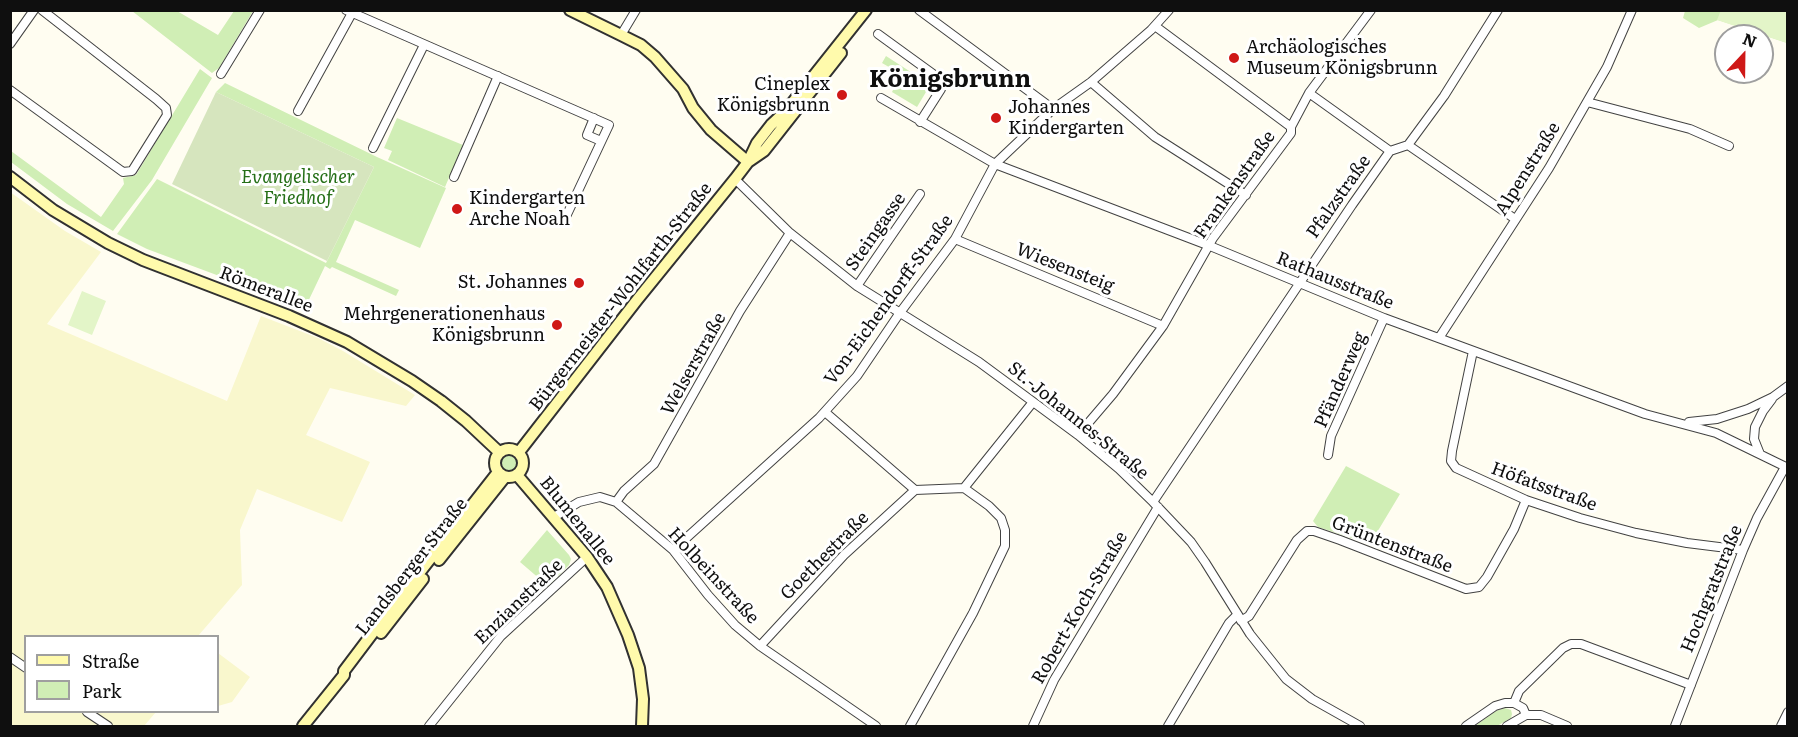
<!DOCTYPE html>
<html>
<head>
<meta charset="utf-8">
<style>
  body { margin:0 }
  #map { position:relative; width:1798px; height:737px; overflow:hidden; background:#fffdf1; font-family:Literata,serif }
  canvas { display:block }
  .frame { position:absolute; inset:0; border:12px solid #0f0f0f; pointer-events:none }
  .legend { position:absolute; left:24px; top:635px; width:195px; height:78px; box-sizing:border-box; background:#fff; border:2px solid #9f9f9f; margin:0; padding:8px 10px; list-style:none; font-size:18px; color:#0f0f0f }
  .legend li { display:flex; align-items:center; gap:12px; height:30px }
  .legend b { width:30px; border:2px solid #9f9f9f }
  .north { position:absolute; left:1714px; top:24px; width:60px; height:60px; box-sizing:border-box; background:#fff; border:2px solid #9f9f9f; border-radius:50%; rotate:22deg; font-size:16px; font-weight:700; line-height:24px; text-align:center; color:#0f0f0f }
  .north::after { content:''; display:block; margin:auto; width:21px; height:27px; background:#cf1817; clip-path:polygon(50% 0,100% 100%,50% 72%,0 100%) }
</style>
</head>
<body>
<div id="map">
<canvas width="1798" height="737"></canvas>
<div class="frame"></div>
<ul class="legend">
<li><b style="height:8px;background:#fffaac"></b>Straße</li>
<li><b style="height:16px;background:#d0eeb5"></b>Park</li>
</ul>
<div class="north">N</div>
</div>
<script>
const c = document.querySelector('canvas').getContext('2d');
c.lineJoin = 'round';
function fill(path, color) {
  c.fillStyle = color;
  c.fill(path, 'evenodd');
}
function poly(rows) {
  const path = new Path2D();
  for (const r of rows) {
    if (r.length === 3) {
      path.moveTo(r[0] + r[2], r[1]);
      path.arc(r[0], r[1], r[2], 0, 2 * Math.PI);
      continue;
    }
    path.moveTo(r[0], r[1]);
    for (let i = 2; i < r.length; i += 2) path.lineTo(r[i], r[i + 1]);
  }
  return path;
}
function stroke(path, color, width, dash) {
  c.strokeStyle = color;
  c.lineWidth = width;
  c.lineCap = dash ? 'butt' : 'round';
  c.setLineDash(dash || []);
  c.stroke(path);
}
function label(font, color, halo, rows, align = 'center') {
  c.font = font + ' Literata,serif';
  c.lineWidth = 6;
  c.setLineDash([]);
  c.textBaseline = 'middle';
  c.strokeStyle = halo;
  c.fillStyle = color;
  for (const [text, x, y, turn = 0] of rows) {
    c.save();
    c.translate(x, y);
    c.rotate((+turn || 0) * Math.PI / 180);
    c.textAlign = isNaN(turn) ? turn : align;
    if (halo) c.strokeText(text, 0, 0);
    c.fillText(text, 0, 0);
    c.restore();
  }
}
fill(poly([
  [10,192,65,231,101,252,47,324,227,401,261,316,318,338,343,351,415,395,406,406,330,388,306,435,370,462,342,522,257,489,240,530,242,585,198,636,26,636,25,666,11,655],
  [218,653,250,677,232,702,218,706],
  [10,661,25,671,26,712,82,712,103,726,11,726],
  [90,712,156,712,144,726,111,726]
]), '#f9f7cd');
fill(poly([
  [132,11,177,11,218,35,234,11,253,11,219,68,212,73],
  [1685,11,1787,11,1787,43,1718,20,1699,28,1683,18],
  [886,56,934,87,935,79,937,88,933,96,926,92,917,107,892,92,901,74,882,63],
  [200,69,212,78,152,180,113,231,67,204,11,162,11,151,101,217,124,184,123,178,136,175],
  [225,83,377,157,446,188,420,248,355,220,336,262,399,290,396,296,332,267,330,269,325,266,305,308,147,249,117,234,157,179,326,263,374,167,216,92],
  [397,118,463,145,445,187,388,160,392,151,384,148],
  [509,463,9],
  [1346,466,1400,494,1370,544,1318,527,1313,521],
  [547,530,569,555,571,559,569,565,548,586,520,562],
  [1505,708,1511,710,1512,714,1511,718,1497,726,1475,726,1496,711]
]), '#d0eeb5');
fill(poly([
  [216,92,374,167,327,261,172,184]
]), '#d6e5be');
fill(poly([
  [1721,10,1787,11,1787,43,1717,20],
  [82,291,106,301,92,335,68,325]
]), '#e3f5c8');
const street = poly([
  [346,10,609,125,563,223],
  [919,10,1053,109],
  [1155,26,1291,127],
  [878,34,940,79,941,89,920,122],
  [621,35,636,10],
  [10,44,34,10],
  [221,74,260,10],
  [1091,82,1155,137,1246,195],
  [10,90,123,172,132,171,167,115,166,108,156,99,42,10],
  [1309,93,1390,151],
  [881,98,995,164,1210,246,1384,318,1645,414,1716,433,1788,468],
  [1587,102,1690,129,1729,146],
  [298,111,352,13],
  [594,118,587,135,601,141],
  [1408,145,1515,219],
  [373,148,424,45],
  [454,177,498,76],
  [735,179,790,233,857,286,979,362,1078,435,1119,469,1153,502,1191,542,1205,562,1250,634,1286,679,1312,699,1360,726],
  [955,239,1163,326],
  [857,286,920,194],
  [1439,338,1549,168,1607,67,1632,10],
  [1473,351,1452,451,1451,461,1456,468,1526,500,1580,518,1636,533,1687,543,1743,550],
  [825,412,915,490],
  [1689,422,1717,419,1748,409,1773,397,1788,386],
  [1078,435,1113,394,1163,326,1213,238,1291,133,1291,127,1309,93,1371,10],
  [1760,454,1754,439,1755,427,1763,411,1772,399],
  [1328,455,1331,436,1384,318],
  [915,490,964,488,1033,402],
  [616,502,624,491,654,464,740,311,790,233],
  [1153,502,1352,205,1390,151,1408,145,1444,96,1498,10],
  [554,517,579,502,600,497,616,502,673,550,708,595,735,625,760,646,876,726],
  [673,550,819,418,857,376,899,314,955,239,995,164,1053,109,1091,82,1151,30,1169,10],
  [1241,621,1249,616,1297,540,1307,531,1314,531,1340,540,1466,589,1479,587,1487,577,1514,529,1526,500],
  [760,646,844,555,915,490],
  [10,657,26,668],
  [1514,703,1519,691,1563,648,1571,644,1581,644,1691,685],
  [87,712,108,726],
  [429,726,501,636,587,557],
  [910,726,973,613,1005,546,1005,530,1001,518,989,506,964,488],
  [1033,726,1054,680,1158,507],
  [1168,726,1229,623,1237,615],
  [1466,726,1495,706,1505,703,1514,703,1523,708,1526,715],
  [1507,726,1526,715,1541,715,1567,726],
  [1675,726,1743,550,1757,518,1785,467],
  [1781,726,1788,712]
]);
const secondary = poly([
  [570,10,621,35,641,45,655,57,683,89,693,108,711,130,748,162],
  [748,162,764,151,841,53],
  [10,177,53,210,108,243,143,260,289,316,347,342,412,381,441,401,466,421,499,452],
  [509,463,14],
  [519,452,637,300,735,179,748,162,757,143,771,125,785,112,866,10],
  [517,475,587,557,607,587,628,635,639,668,643,699,642,726],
  [439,560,505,477],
  [381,633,423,579],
  [303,726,344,675,344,671,384,618,498,472]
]);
stroke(street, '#424242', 10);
stroke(secondary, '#313131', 14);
stroke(street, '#fff', 8);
stroke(secondary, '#fffaac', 10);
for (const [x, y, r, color] of [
  [1234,58,6,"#cf1817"],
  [842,95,6,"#cf1817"],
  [996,118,6,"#cf1817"],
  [457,209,6,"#cf1817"],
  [579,283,6,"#cf1817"],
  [557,325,6,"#cf1817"]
]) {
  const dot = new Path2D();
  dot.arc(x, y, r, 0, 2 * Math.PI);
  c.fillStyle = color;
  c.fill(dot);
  stroke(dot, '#fff', 2);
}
label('18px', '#0f0f0f', '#fff', [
  ["Archäologisches",1246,48],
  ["Museum Königsbrunn",1246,69],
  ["Cineplex",830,85,"right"],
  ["Königsbrunn",830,106,"right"],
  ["Johannes",1008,108],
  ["Kindergarten",1008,129],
  ["Kindergarten",469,199],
  ["Arche Noah",469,220],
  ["St. Johannes",567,283,"right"],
  ["Mehrgenerationenhaus",545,315,"right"],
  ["Königsbrunn",545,336,"right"]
], 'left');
label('18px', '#0f0f0f', '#fff', [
  ["Alpenstraße",1528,169,-58],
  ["Frankenstraße",1235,185,-55],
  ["Pfalzstraße",1339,197,-55],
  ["Steingasse",876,232,-55],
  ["Wiesensteig",1065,268,22],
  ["Rathausstraße",1335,281,22],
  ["Römerallee",266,290,21],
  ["Bürgermeister-Wohlfarth-Straße",621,297,-52],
  ["Von-Eichendorff-Straße",889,300,-54],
  ["Welserstraße",694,364,-61],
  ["Pfänderweg",1341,380,-66],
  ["St.-Johannes-Straße",1078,421,39],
  ["Höfatsstraße",1544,487,20],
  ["Blumenallee",577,521,51],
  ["Grüntenstraße",1392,545,21],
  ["Goethestraße",825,556,-45],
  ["Landsberger Straße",412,567,-52],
  ["Holbeinstraße",713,576,47],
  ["Hochgratstraße",1712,589,-68],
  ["Enzianstraße",519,602,-44],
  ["Robert-Koch-Straße",1080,608,-60]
]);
label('italic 18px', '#256f17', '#fff', [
  ["Evangelischer",298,178],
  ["Friedhof",298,199]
]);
label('bold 24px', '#0f0f0f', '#fff', [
  ["Königsbrunn",950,80]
]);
</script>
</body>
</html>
